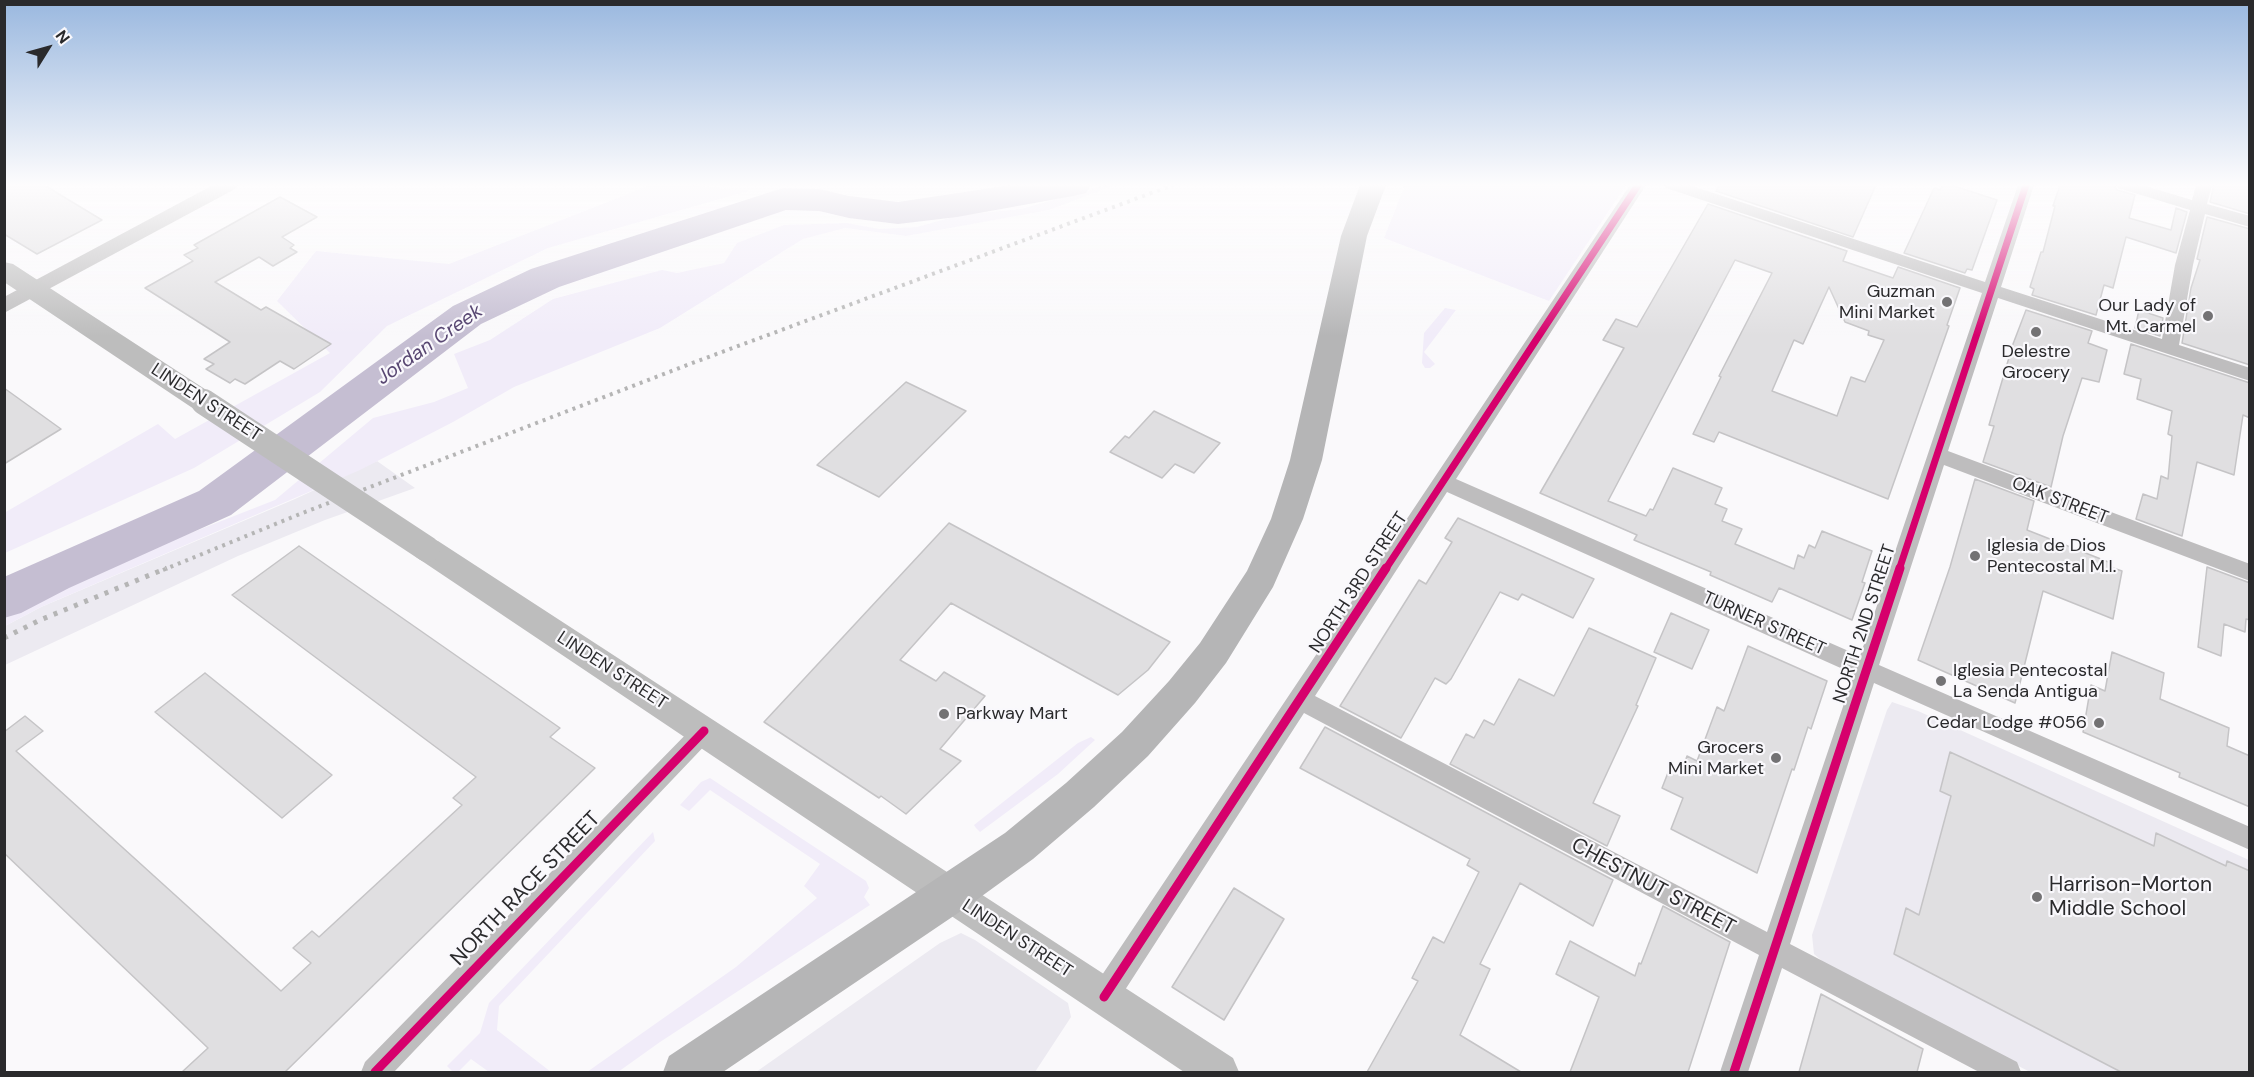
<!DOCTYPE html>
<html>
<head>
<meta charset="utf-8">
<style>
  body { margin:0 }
  #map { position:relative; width:2254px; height:1077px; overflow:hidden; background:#faf9fb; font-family:"DM Sans",sans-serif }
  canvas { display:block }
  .frame { position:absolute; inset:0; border:6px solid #2a2a2c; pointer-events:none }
  .north { position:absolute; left:18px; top:18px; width:60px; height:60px; -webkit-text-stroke:4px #f9f8fc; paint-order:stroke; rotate:53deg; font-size:16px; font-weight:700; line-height:24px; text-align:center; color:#2a2a2c }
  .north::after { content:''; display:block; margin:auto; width:21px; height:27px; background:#2a2a2c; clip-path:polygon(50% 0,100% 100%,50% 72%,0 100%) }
</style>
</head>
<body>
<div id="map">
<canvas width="2254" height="1077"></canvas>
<div class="frame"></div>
<div class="north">N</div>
</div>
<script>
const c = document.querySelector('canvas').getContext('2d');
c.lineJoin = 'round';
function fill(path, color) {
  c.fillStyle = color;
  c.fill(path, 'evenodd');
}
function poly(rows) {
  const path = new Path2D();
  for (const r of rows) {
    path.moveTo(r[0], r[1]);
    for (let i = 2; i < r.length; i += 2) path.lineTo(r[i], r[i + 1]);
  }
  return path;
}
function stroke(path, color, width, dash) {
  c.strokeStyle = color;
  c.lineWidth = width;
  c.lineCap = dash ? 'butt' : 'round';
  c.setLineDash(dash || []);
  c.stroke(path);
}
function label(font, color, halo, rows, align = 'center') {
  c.font = font + ' "DM Sans",sans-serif';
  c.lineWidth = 4.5;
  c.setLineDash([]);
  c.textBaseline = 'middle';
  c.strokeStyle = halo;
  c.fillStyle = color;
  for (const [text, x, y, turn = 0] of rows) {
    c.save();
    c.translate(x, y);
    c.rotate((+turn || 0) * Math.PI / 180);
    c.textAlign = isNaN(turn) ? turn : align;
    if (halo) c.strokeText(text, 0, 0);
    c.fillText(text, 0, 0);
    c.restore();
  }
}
fill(poly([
  [377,461,415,488,325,520,238,556,5,665,5,626,41,607,295,499],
  [1892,702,1918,711,2249,860,2249,1072,2030,1072,1829,967,1814,954,1812,935,1887,710],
  [961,933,975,940,1068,1003,1071,1017,1035,1072,756,1072,940,943]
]), '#eceaf1');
fill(poly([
  [651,185,691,185,748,191,548,248,387,326,320,392,194,468,5,553,4,513,158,424,175,439,330,353,277,301,316,251,449,264],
  [1107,185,1115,185,1049,210,906,236,845,228,803,239,660,328,514,387,453,422,360,470,41,607,5,626,5,617,85,579,183,536,275,500,373,418,434,402,468,388,454,354,490,340,553,299,662,270,677,273,724,263,737,243,784,225,847,223,879,229,917,227,960,215,1021,209],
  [1405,185,1626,185,1549,301,1384,238],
  [1445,308,1456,310,1424,352,1435,364,1430,368,1425,368,1422,363,1424,333],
  [1091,737,1095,740,1058,774,980,832,976,828,974,825,1078,743],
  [710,778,866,881,869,888,864,897,870,905,660,1042,618,1072,587,1072,736,967,817,898,804,886,820,864,710,790,689,811,680,805,701,782],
  [653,832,655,841,499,1006,497,1030,551,1072,489,1072,471,1059,458,1072,453,1072,447,1066,480,1033,489,1003]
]), '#f1ecf9');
fill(poly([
  [1011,185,1091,185,1086,193,1073,196,957,217,898,224,849,218,819,211,786,210,559,287,481,324,231,515,69,588,21,613,4,618,4,577,199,491,453,306,531,269,783,188,819,189,849,196,898,202,1011,185]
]), '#c5bed2');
const building = poly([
  [4,185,44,185,102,220,37,254,4,234,4,185],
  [1719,185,1876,185,1853,237,1716,191,1719,185],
  [1943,185,1951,185,1997,200,1972,270,1967,269,1965,273,1904,253,1934,188,1940,190,1943,185],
  [2060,185,2114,185,2117,190,2135,195,2129,218,2171,230,2176,208,2187,212,2176,253,2126,237,2113,288,2104,285,2096,315,2032,295,2034,289,2030,287,2041,252,2043,252,2055,206,2053,206,2060,185],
  [2214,185,2250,185,2250,214,2210,202,2214,185],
  [280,197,317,217,282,237,294,245,290,248,297,252,273,266,259,257,215,282,261,310,266,307,331,344,294,369,280,361,245,384,235,379,230,383,206,369,214,364,204,359,230,342,145,288,193,261,184,255,198,248,194,245,280,197],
  [1708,204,1847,251,1843,261,1893,278,1898,267,1960,288,1947,325,1949,326,1888,499,1719,432,1714,442,1693,434,1721,377,1719,376,1772,273,1735,260,1608,501,1646,516,1650,509,1653,510,1673,468,1722,488,1715,504,1727,509,1722,521,1742,529,1735,544,1794,569,1798,555,1804,558,1809,545,1815,548,1822,531,1872,551,1862,582,1865,583,1852,620,1779,588,1772,602,1710,575,1711,572,1634,540,1637,535,1540,493,1624,348,1603,340,1616,319,1637,327,1708,204],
  [1829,287,1845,322,1869,331,1868,335,1884,340,1865,382,1851,377,1837,416,1772,391,1794,340,1803,344,1829,287],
  [2207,217,2250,229,2250,365,2182,343,2191,288,2200,260,2197,259,2207,217],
  [2026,310,2092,331,2088,343,2107,350,2099,382,2082,378,2063,436,2051,487,1983,462,1994,426,1989,425,2013,344,2026,310],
  [2139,310,2163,318,2160,336,2135,328,2139,310],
  [2131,344,2250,383,2250,418,2243,415,2234,475,2197,462,2182,536,2136,519,2143,494,2157,499,2161,476,2168,479,2172,436,2168,434,2172,411,2137,399,2141,379,2124,374,2131,344],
  [906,382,966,411,879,497,817,465,906,382],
  [4,388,61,429,4,464,4,388],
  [1154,411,1220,443,1194,473,1175,464,1162,478,1110,452,1125,436,1129,438,1154,411],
  [1975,479,2034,501,2027,530,2111,563,2110,567,2122,571,2113,619,2043,591,2015,703,1918,660,1950,567,1975,479],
  [1458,518,1594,579,1573,618,1522,594,1518,600,1500,592,1451,679,1446,684,1435,678,1401,738,1340,706,1419,580,1426,584,1452,542,1445,538,1458,518],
  [949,523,1170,642,1148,670,1118,695,951,603,900,660,936,681,944,672,985,696,940,749,961,761,906,814,881,796,879,798,764,722,949,523],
  [299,546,560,728,550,737,595,768,285,1072,182,1072,208,1048,4,853,4,732,25,716,43,731,16,751,281,991,311,963,293,948,312,931,319,937,462,805,453,798,476,777,232,595,299,546],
  [2207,567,2250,583,2250,620,2246,619,2245,632,2224,624,2221,656,2198,647,2207,567],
  [1671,613,1709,630,1692,669,1654,652,1671,613],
  [1589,628,1656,658,1636,705,1638,706,1593,803,1620,816,1607,846,1450,764,1466,734,1474,738,1484,720,1494,725,1519,679,1554,696,1589,628],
  [1748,646,1827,681,1811,729,1808,727,1794,770,1792,769,1757,873,1671,829,1683,798,1662,788,1671,765,1682,770,1687,756,1697,761,1717,707,1724,711,1748,646],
  [2112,652,2164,673,2160,699,2229,728,2227,746,2250,756,2250,807,2179,777,2180,773,2083,732,2091,685,2105,691,2112,652],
  [205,673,332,775,282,818,155,712,205,673],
  [1325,727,1613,880,1593,926,1520,883,1480,964,1490,969,1460,1035,1521,1072,1367,1072,1418,981,1412,978,1433,937,1444,943,1479,872,1467,865,1470,859,1300,768,1325,727],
  [1950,752,2154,846,2156,833,2226,866,2227,861,2250,871,2250,1072,2121,1072,1894,954,1906,908,1919,915,1951,796,1940,791,1950,752],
  [1234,888,1284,919,1224,1020,1172,987,1234,888],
  [1663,906,1730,942,1688,1072,1570,1072,1599,997,1556,974,1570,941,1635,976,1639,963,1641,964,1663,906],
  [1821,994,1923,1049,1917,1072,1799,1072,1821,994]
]);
fill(building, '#e0dfe1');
stroke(building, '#c5c4c6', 1.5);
fill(poly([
  [1630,185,1646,185,1456,479,1860,656,1982,293,1666,188,1664,185,1689,185,1985,282,2018,185,2034,185,2001,287,2162,339,2175,265,2190,210,2118,188,2116,185,2142,185,2192,200,2196,185,2212,185,2207,204,2250,216,2250,227,2205,214,2193,265,2179,345,2250,368,2250,381,1998,298,1948,451,2250,564,2250,581,1944,465,1879,665,2250,827,2250,850,1874,683,1790,944,2017,1062,2021,1072,1979,1072,1782,968,1748,1072,1720,1072,1759,955,1304,713,1114,1007,1104,1011,1094,1007,1090,997,1094,987,1630,185],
  [1447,492,1854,674,1767,932,1315,696,1447,492],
  [704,721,712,724,716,731,712,738,394,1072,361,1072,365,1062,696,724,704,721]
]), '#bebdbe');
fill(poly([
  [213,185,238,185,235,189,4,313,4,297,213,185]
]), '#bebdbe');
fill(poly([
  [4,262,13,264,214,395,218,402,214,409,204,412,194,409,4,282,4,262],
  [427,537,438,541,1233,1058,1239,1072,1184,1072,416,557,412,549,416,541,427,537]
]), '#bdbdbd');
fill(poly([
  [1360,185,1386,185,1367,236,1322,460,1303,519,1273,587,1226,663,1195,703,1148,756,1094,807,1033,859,964,909,723,1072,663,1072,669,1056,1005,833,1066,783,1122,732,1169,681,1200,643,1247,571,1271,519,1290,460,1341,236,1360,185]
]), '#b5b5b6');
stroke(poly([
  [163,570,300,514,695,362,1173,185]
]), '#b5b5b5', 4, [3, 5]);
stroke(poly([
  [4,638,40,620,167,568]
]), '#b5b5b5', 5, [4, 7]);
stroke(poly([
  [204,402,427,549]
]), '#bdbdbd', 26);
stroke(poly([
  [1385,570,1638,185],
  [1899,570,2026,185]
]), '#d6006c', 7);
stroke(poly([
  [1104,997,1386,568],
  [375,1072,704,731],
  [1734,1072,1900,568]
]), '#d6006c', 9);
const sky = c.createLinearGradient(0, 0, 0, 336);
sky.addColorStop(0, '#9ab8df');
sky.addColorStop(0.55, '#fdfcfd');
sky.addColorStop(1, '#fdfcfd00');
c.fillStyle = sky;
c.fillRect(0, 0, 2254, 336);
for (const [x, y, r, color] of [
  [1947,302,6,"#737274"],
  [2208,316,6,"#737274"],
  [2036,332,6,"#737274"],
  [1975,556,6,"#737274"],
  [1941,681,6,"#737274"],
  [944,714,6,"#737274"],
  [2099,723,6,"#737274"],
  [1776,758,6,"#737274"],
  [2037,897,6,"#737274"]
]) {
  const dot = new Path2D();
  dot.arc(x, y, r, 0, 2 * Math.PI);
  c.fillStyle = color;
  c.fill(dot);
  stroke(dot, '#f9f8fc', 2);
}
label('18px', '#2a2a2c', '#f9f8fc', [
  ["Guzman",1935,292],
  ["Mini Market",1935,313],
  ["Our Lady of",2196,306],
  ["Mt. Carmel",2196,327],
  ["Delestre",2036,352,"center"],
  ["Grocery",2036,373,"center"],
  ["Iglesia de Dios",1987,546,"left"],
  ["Pentecostal M.I.",1987,567,"left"],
  ["Iglesia Pentecostal",1953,671,"left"],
  ["La Senda Antigua",1953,692,"left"],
  ["Parkway Mart",956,714,"left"],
  ["Cedar Lodge #056",2087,723],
  ["Grocers",1764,748],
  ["Mini Market",1764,769]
], 'right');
label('18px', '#2a2a2c', '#f9f8fc', [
  ["LINDEN STREET",206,403,33],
  ["OAK STREET",2060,501,21],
  ["NORTH 3RD STREET",1359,583,-57],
  ["TURNER STREET",1764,624,24],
  ["NORTH 2ND STREET",1865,624,-72],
  ["LINDEN STREET",612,671,33],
  ["LINDEN STREET",1017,939,33]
]);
label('italic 20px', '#584772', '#f9f8fc', [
  ["Jordan Creek",430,345,-35]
]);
label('21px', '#2a2a2c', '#f9f8fc', [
  ["Harrison-Morton",2049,885],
  ["Middle School",2049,909]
], 'left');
label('21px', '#2a2a2c', '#f9f8fc', [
  ["CHESTNUT STREET",1653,887,28],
  ["NORTH RACE STREET",526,889,-46]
]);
</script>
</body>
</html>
